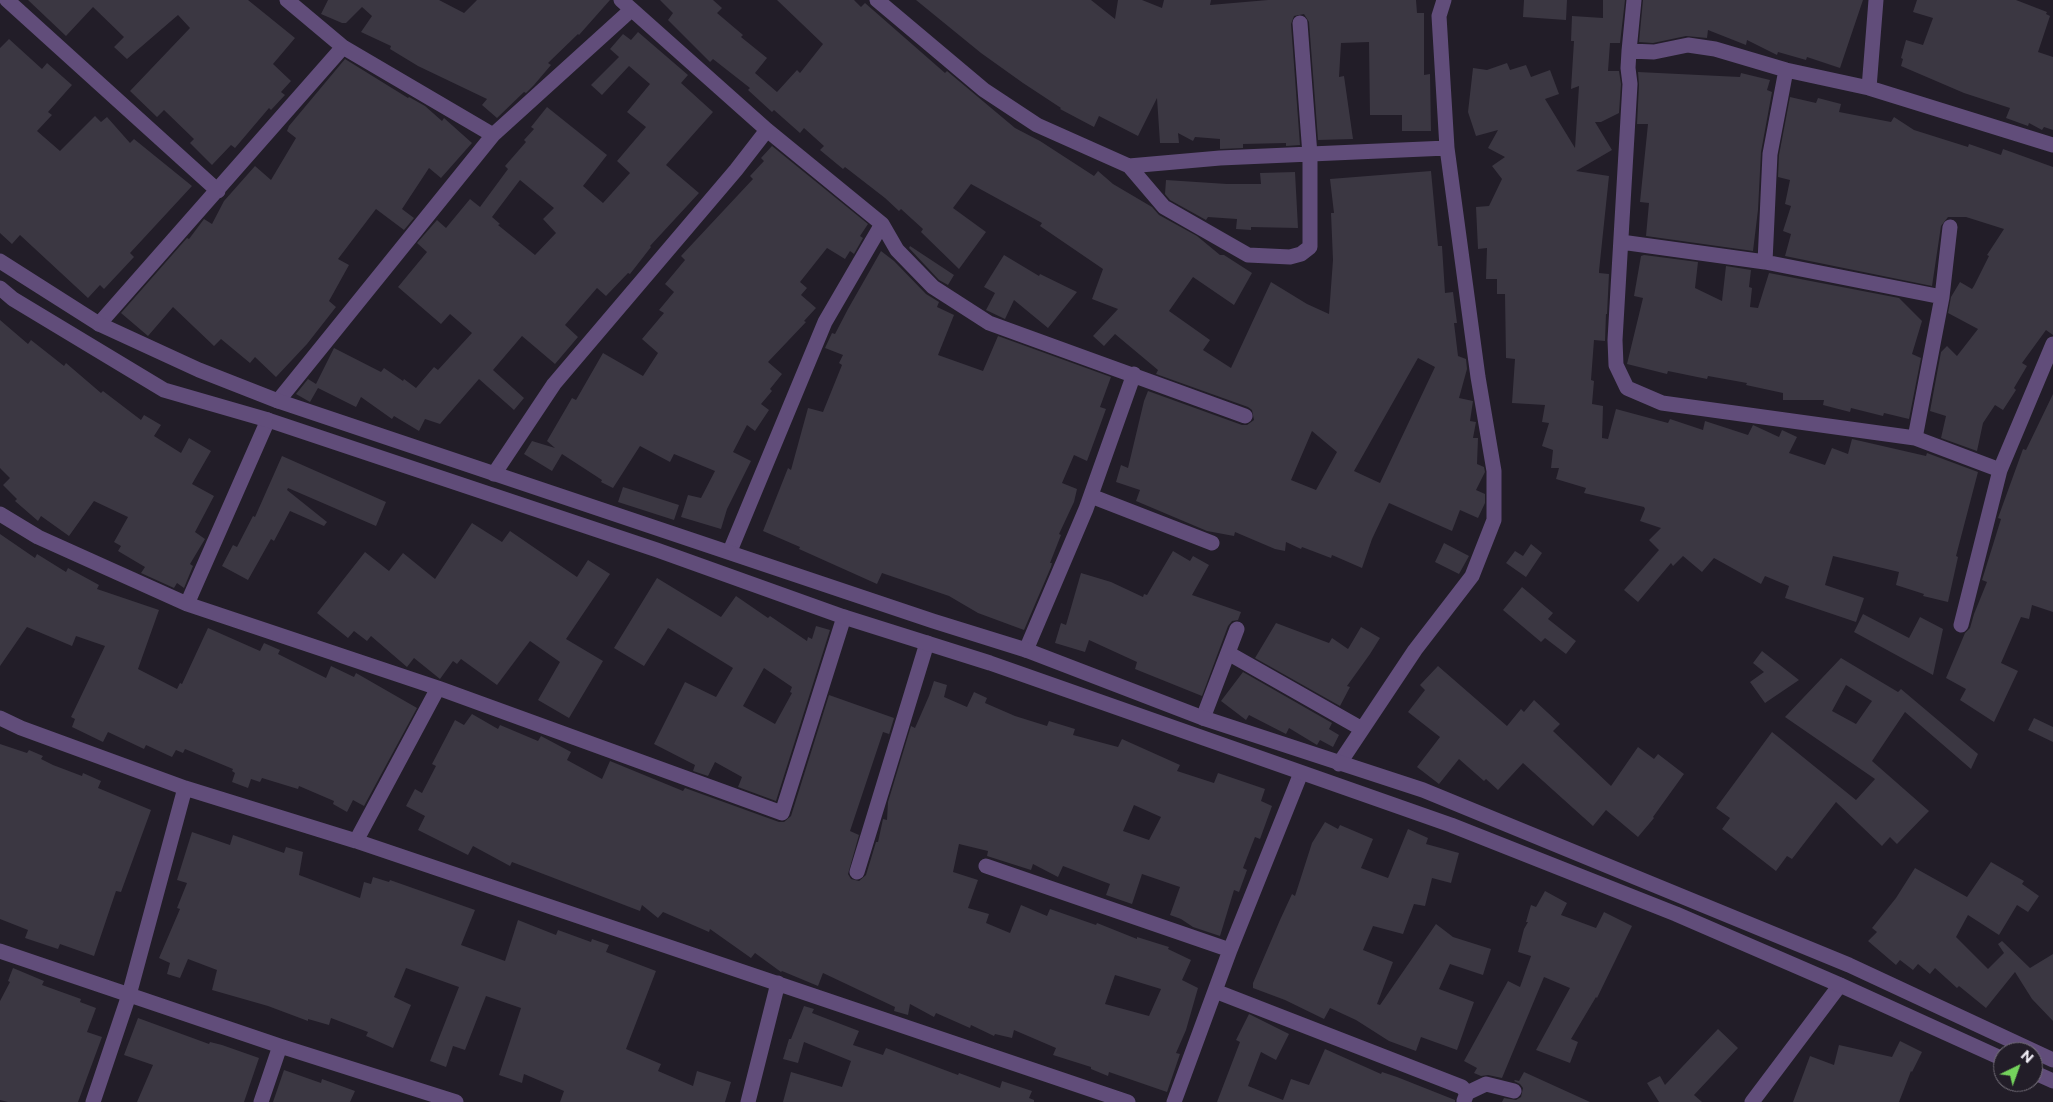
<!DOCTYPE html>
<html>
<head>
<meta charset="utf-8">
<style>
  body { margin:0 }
  #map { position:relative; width:2053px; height:1102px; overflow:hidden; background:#221d28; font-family:Montserrat,sans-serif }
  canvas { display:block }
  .north { position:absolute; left:1993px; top:1042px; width:50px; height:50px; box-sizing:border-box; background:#221d28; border:1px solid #76717b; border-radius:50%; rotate:42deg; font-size:14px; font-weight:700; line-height:20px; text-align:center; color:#f3f0f8 }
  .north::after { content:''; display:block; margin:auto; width:18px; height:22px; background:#74d25c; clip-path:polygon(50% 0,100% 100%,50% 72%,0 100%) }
</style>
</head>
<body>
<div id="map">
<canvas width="2053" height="1102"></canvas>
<div class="north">N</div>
</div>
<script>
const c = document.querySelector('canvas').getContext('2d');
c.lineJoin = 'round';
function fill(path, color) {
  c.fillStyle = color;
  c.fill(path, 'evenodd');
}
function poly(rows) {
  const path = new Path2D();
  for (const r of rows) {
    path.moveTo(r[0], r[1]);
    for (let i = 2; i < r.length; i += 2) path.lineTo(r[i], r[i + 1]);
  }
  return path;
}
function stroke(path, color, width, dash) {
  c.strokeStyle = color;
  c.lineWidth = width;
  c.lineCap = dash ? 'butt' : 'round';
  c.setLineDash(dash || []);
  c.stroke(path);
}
fill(poly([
  [28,0,248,0,295,38,273,64,291,81,281,92,285,95,271,110,269,108,235,148,231,145,212,165,190,143,194,139,164,110,157,117,130,91,190,28,178,15,127,59,114,47,124,37,93,7,66,36],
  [328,0,439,0,464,13,477,0,610,0,579,35,578,34,548,63,551,65,534,85,526,93,524,92,497,118,482,105,487,99,418,66,390,49,391,46,361,32,372,16,362,7,346,23,342,23,321,14],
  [660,0,713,0,722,8,717,13,743,35,741,37,767,58,755,73,777,92,797,70,800,73,823,44,777,0,854,0,861,7,865,3,945,73,947,71,1015,128,1040,141,1094,176,1098,171,1113,184,1152,207,1159,215,1197,236,1220,255,1224,255,1252,273,1234,305,1193,277,1169,311,1210,340,1203,350,1231,368,1271,282,1307,304,1329,314,1333,260,1331,213,1334,213,1330,179,1431,171,1438,246,1442,246,1445,293,1453,292,1457,323,1454,323,1458,356,1466,359,1467,369,1459,398,1473,401,1470,421,1476,422,1473,438,1478,438,1477,464,1484,467,1485,472,1476,490,1485,494,1485,503,1478,518,1460,510,1452,531,1389,503,1372,539,1362,568,1332,555,1331,558,1302,547,1301,549,1286,542,1285,551,1275,549,1235,532,1234,536,1207,531,1136,501,1140,490,1116,482,1121,465,1128,468,1144,401,1148,391,1242,425,1247,425,1254,420,1252,410,1248,407,1156,374,1158,370,1115,334,1104,346,1093,336,1118,309,1092,299,1103,269,1040,226,1042,223,971,184,953,208,986,232,959,269,921,232,923,229,901,209,899,211,885,198,845,167,843,169,820,150,824,146,804,128,800,133,774,110,772,112,748,90,750,88,713,59,710,62,668,20,673,13],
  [1418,358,1435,367,1380,483,1354,471],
  [1312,431,1337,452,1316,490,1291,480],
  [916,0,1091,0,1115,19,1118,0,1142,0,1162,8,1164,0,1211,0,1210,5,1268,0,1416,0,1417,13,1424,13,1424,75,1430,74,1431,131,1402,131,1402,115,1370,115,1369,42,1341,43,1339,77,1344,76,1353,139,1318,140,1309,22,1304,14,1294,16,1291,24,1300,145,1286,146,1286,143,1243,144,1243,148,1220,149,1220,139,1195,137,1193,141,1178,133,1179,143,1160,143,1157,98,1138,136,1099,116,1094,127,1060,109,1061,108,1023,83,981,53],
  [1524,0,1567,0,1566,20,1523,17],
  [1603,0,1625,0,1620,43,1610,43,1608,71,1619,71,1621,84,1619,113,1601,122,1595,122,1612,150,1576,171,1609,176,1599,271,1599,273,1609,274,1607,314,1606,314,1605,341,1594,340,1591,380,1594,381,1592,404,1603,406,1602,438,1608,439,1616,409,1668,423,1670,419,1703,430,1705,421,1748,435,1753,425,1779,437,1782,430,1797,437,1789,453,1825,465,1832,448,1848,454,1852,439,1926,456,1927,453,1978,472,1956,556,1958,557,1948,602,1923,596,1924,594,1896,585,1899,572,1833,556,1825,585,1864,598,1856,622,1785,598,1789,586,1765,576,1761,584,1714,558,1702,572,1683,556,1673,566,1671,563,1638,602,1624,590,1659,550,1649,540,1661,528,1640,521,1645,509,1644,507,1584,493,1586,488,1556,479,1559,468,1551,468,1553,450,1542,446,1549,423,1542,422,1545,405,1512,403,1515,359,1506,358,1505,294,1497,294,1497,279,1486,279,1487,248,1478,249,1476,207,1489,206,1502,179,1492,166,1505,157,1488,148,1498,130,1476,136,1468,112,1473,68,1487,70,1507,63,1510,70,1526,65,1531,77,1550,70,1559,94,1545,99,1575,148,1579,86,1571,89,1574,41,1571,41,1572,16,1603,18],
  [1643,0,1863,0,1840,68,1807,57,1806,60,1778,52,1777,55,1747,40,1746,45,1708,30,1707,38,1686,36,1653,43,1639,42],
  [1917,0,2016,0,2047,12,2046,14,2050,16,2038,52,2053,57,2053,130,2044,127,2042,130,2029,123,2028,126,2006,118,2010,108,1964,93,1901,66,1903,59,1901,58,1906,40,1923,45,1933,18,1913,12],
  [638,32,688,75,681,83,713,112,666,165,699,193,650,246,651,247,630,274,628,273,606,296,597,288,565,325,578,337,555,364,522,336,493,370,524,398,514,410,479,379,440,424,425,419,419,431,394,416,392,419,361,397,356,407,318,388,310,402,296,394,308,379,316,384,334,348,381,372,384,368,403,381,404,379,416,388,434,367,438,370,472,333,450,314,441,324,398,287,427,252,417,243,437,220,446,228,470,199,480,207,508,169,505,166,526,142,524,140,534,129,531,127,547,107,607,155,583,186,603,203,630,173,617,161,646,127,627,112,650,84,629,66,602,95,591,85,619,57,610,49,623,34,631,40],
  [520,180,554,208,543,219,556,233,535,255,498,225,500,224,492,217],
  [9,39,42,69,47,63,72,85,48,112,52,115,37,131,60,151,95,116,101,122,107,117,130,143,134,139,192,186,130,253,134,257,104,289,100,285,88,298,20,235,12,244,0,233,0,48],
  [345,59,408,98,409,97,425,106,442,121,444,118,472,143,441,178,429,168,402,209,414,218,404,230,376,209,338,259,349,265,329,301,336,307,307,344,276,377,255,357,250,363,221,339,214,346,173,307,148,336,121,313,187,238,189,239,204,219,212,224,224,201,255,166,271,180,296,138,287,131,289,126],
  [1638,72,1740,77,1741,73,1770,80,1767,90,1772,92,1761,152,1758,210,1753,251,1646,236,1649,203,1640,202,1648,124,1637,124,1639,85],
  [1790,97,1816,103,1818,98,1841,104,1839,112,1891,122,1894,117,1914,130,1968,147,1969,144,2001,155,2003,149,2053,167,2053,335,2046,330,2022,363,2027,366,2014,388,2016,390,2003,410,1995,405,1983,423,1977,451,1941,438,1946,416,1930,411,1941,352,1947,346,1957,356,1978,329,1948,313,1951,297,1960,282,1972,289,1974,286,1989,256,1987,255,2004,229,1966,217,1948,217,1941,226,1932,286,1785,256,1791,234,1783,231,1791,206,1785,204,1790,180,1778,177,1779,155],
  [772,146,868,224,860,236,863,238,854,254,850,251,845,259,827,248,800,282,807,288,801,295,816,308,804,321,806,322,768,362,782,374,770,389,772,391,761,404,769,410,755,431,747,425,733,452,751,461,727,509,721,529,681,517,688,495,701,498,715,471,674,454,670,462,640,446,613,488,601,482,602,480,562,454,552,471,524,454,532,441,555,448,547,441,572,398,576,400,603,353,643,376,658,353,642,339,664,313,659,310,674,292,665,284,685,260,681,256,753,179,750,176,764,161,761,158],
  [1295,172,1298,228,1251,227,1251,230,1236,229,1237,219,1208,217,1206,220,1170,200,1165,194,1166,180,1227,184,1261,184,1260,173],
  [910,246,954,275,948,285,939,280,909,248],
  [881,251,894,261,926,294,939,302,937,307,954,315,938,355,983,371,998,336,1111,377,1100,407,1106,409,1087,461,1074,455,1062,483,1077,489,1074,502,1059,534,1061,535,1050,563,1052,563,1051,567,1024,630,978,613,949,596,882,573,877,584,799,549,800,547,763,531,788,468,791,470,808,408,823,412,842,365,839,363,843,355,825,348,832,333,835,334,848,309],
  [1004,255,1039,276,1040,274,1077,292,1048,328,1014,300,1005,319,986,310,995,293,984,287],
  [1644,255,1698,262,1695,288,1722,301,1726,266,1751,270,1749,287,1752,288,1750,307,1758,308,1769,273,1899,298,1922,321,1912,354,1921,358,1909,419,1884,413,1883,416,1851,408,1850,412,1823,405,1824,400,1783,400,1783,393,1746,385,1747,383,1708,376,1707,379,1668,371,1667,374,1627,364,1643,298,1634,296,1641,256],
  [0,320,28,344,31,340,64,366,66,363,101,393,103,391,141,420,144,415,161,425,154,436,181,453,189,438,211,451,192,484,214,496,195,532,205,539,190,564,193,566,184,588,177,583,174,588,141,573,145,567,118,551,121,546,114,542,128,517,94,501,69,536,41,516,38,521,15,501,17,499,3,485,10,478,0,468],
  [2053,394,2053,612,2032,605,2029,619,2021,617,2001,663,2018,671,1994,722,1960,700,1966,689,1946,678,1965,633,1970,628,1974,614,1987,582,1982,580,2001,519,1998,518,2023,449,2026,450],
  [282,456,386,502,376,526,288,488,287,490,327,522,324,526,290,511,274,541,271,539,248,580,222,566,233,545,237,547,253,516,255,517],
  [623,487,679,505,674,520,618,502],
  [472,523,502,542,510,531,577,577,588,560,610,574,566,639,603,661,569,718,538,700,560,662,530,641,497,685,461,659,457,664,453,661,440,679,414,658,407,667,371,636,367,641,354,631,348,638,317,613,365,552,389,571,403,553,435,579],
  [0,534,35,558,37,554,66,572,68,568,99,585,97,589,159,610,138,669,177,689,180,683,182,684,208,628,260,651,264,643,280,650,278,654,326,678,331,666,354,677,356,673,417,708,364,806,353,800,347,812,333,804,334,801,299,786,298,789,262,778,260,782,251,779,248,788,232,782,235,773,232,771,233,769,185,749,183,753,176,750,172,757,146,745,144,749,108,732,103,742,72,727,75,719,71,717,105,646,76,636,72,646,27,627,0,666],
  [1444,543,1469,556,1459,574,1435,562],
  [1531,544,1542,553,1526,577,1506,563,1515,551,1523,556],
  [1173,551,1190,561,1193,556,1209,565,1192,595,1241,612,1238,620,1232,621,1228,626,1202,696,1135,669,1137,662,1089,640,1085,652,1055,643,1061,623,1066,625,1081,573,1111,582,1143,597,1144,594,1147,595],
  [657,578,721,617,736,596,768,618,770,616,807,641,808,637,812,639,816,626,830,630,776,801,738,787,742,777,715,762,708,776,693,771,695,765,654,744,685,682,716,697,733,668,668,628,644,666,614,648],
  [764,668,792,687,790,692,792,693,775,724,743,706],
  [1522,587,1553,613,1548,619,1576,641,1566,654,1545,638,1541,642,1503,610],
  [1863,614,1909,638,1920,617,1943,629,1933,675,1854,632],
  [1276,623,1329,643,1332,638,1348,649,1361,627,1380,638,1370,654,1347,686,1350,687,1340,706,1255,658],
  [1762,651,1799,680,1765,703,1750,682,1764,672,1753,663],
  [1841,658,1898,692,1901,689,1978,754,1971,769,1905,712,1872,761,1929,811,1897,844,1890,837,1882,846,1836,802,1792,859,1787,856,1776,871,1722,829,1730,818,1716,808,1772,732,1856,800,1875,779,1785,717],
  [1846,685,1872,701,1856,724,1832,711],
  [1438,666,1507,726,1521,709,1524,712,1534,700,1560,724,1553,731,1611,786,1638,747,1654,759,1658,754,1684,774,1653,817,1654,818,1638,837,1606,810,1593,826,1523,763,1498,790,1486,779,1484,781,1459,759,1439,784,1417,767,1440,737,1408,712,1425,690,1420,685],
  [1243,672,1332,723,1329,729,1339,735,1333,747,1320,740,1317,745,1289,728,1286,734,1249,715,1246,720,1221,701],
  [934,681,947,685,944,697,967,707,974,692,987,698,985,703,1015,716,1047,726,1049,721,1075,729,1073,735,1118,747,1122,739,1180,765,1177,771,1214,783,1218,773,1265,789,1261,801,1272,806,1260,839,1255,837,1243,868,1247,870,1239,892,1234,890,1220,936,1193,927,1181,919,1170,915,1180,887,1142,874,1132,904,1106,895,1110,884,1063,866,1058,877,1033,864,1031,870,987,856,988,851,959,844,953,872,978,880,968,908,989,914,986,923,1010,933,1021,905,1047,916,1050,909,1096,925,1097,923,1137,939,1137,937,1169,947,1168,949,1191,960,1182,980,1198,988,1186,1030,1176,1053,1180,1054,1167,1092,1109,1072,1108,1076,1091,1069,1091,1067,1053,1055,1056,1048,1014,1030,1012,1038,995,1034,994,1036,971,1025,970,1028,936,1013,934,1017,910,1004,908,1015,894,1011,895,1007,823,973,818,986,782,971,781,972,755,953,751,958,710,929,709,932,663,912,658,918,642,905,640,911,512,862,510,866,473,846,468,855,418,830,425,816,406,806,415,789,422,793,436,766,432,764,455,720,464,725,472,714,498,729,500,725,538,741,541,736,571,752,567,760,602,779,610,761,683,791,685,788,779,822,784,822,791,816,829,695,894,718,888,738,889,734,883,732,850,831,859,835,848,874,851,879,859,881,866,875,876,842,878,842,883,819,887,820,888,802,911,726,915,728,929,696],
  [1134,805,1161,817,1149,840,1123,831],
  [1115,975,1161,989,1149,1016,1105,1004],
  [2034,718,2053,727,2053,742,2028,730],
  [0,744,27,753,29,750,43,756,41,759,53,765,82,776,83,773,101,781,98,788,151,810,121,892,116,891,94,956,60,944,58,949,25,938,28,930,0,919],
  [1325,822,1338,829,1340,825,1373,839,1361,868,1388,878,1408,829,1428,838,1426,844,1459,853,1451,883,1432,878,1425,906,1414,904,1403,934,1373,926,1363,950,1393,962,1377,1004,1380,1005,1436,924,1453,937,1491,949,1483,975,1450,964,1439,989,1474,1002,1457,1050,1421,1037,1416,1051,1389,1041,1356,1020,1330,1008,1324,1019,1285,1000,1253,988,1253,983,1280,920,1292,894,1295,896,1312,843],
  [192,832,230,845,233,835,284,853,286,847,303,852,299,875,360,898,364,882,371,884,373,877,389,882,390,880,475,910,461,945,505,961,518,920,556,935,558,930,591,942,592,939,609,945,606,952,656,971,626,1049,661,1064,658,1071,693,1086,697,1071,731,1082,725,1102,560,1102,564,1091,524,1074,522,1083,499,1075,521,1008,486,996,465,1050,453,1046,446,1067,430,1061,459,987,406,968,394,997,411,1005,393,1048,366,1036,368,1032,331,1018,329,1025,308,1019,308,1021,268,1006,212,990,217,970,188,959,180,978,167,974,170,963,159,958,180,909,177,908,187,883,177,880],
  [1991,862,2024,881,2022,884,2039,896,2028,912,2017,905,1999,935,1968,915,1956,937,1988,969,2004,953,1998,944,2002,941,2030,968,2053,954,2053,1021,2032,999,2015,972,1986,1008,1959,986,1957,988,1935,968,1930,974,1918,964,1913,970,1900,960,1896,965,1868,941,1877,932,1872,928,1896,898,1915,868,1967,897],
  [1545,891,1567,903,1561,915,1596,928,1604,912,1632,926,1597,998,1596,997,1571,1039,1578,1042,1570,1063,1536,1050,1570,988,1544,977,1502,1078,1488,1075,1481,1076,1474,1073,1477,1068,1464,1061,1508,981,1520,987,1531,956,1518,952,1524,929,1528,922,1526,922,1531,905,1536,907],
  [13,968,44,981,42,985,81,999,80,1002,96,1008,87,1032,102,1037,78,1102,8,1102,0,1100,0,1001,10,982,8,981],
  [804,1006,814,1009,812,1013,859,1031,853,1045,883,1055,886,1048,958,1075,959,1073,1000,1088,1002,1081,1032,1091,1029,1098,1034,1100,1034,1102,783,1102,791,1072,842,1087,851,1061,804,1042,798,1063,783,1059,789,1039,791,1039],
  [1249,1014,1289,1034,1276,1060,1261,1052,1248,1086,1283,1100,1291,1079,1309,1085,1325,1049,1381,1074,1382,1072,1397,1077,1455,1100,1455,1102,1217,1102,1240,1042,1236,1040],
  [138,1018,209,1044,210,1042,222,1045,259,1058,244,1102,137,1102,153,1065,124,1055],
  [1718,1029,1738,1048,1694,1095,1702,1102,1659,1102,1647,1083,1660,1076,1665,1085],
  [1900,1041,1922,1052,1912,1072,1911,1071,1899,1102,1793,1102,1810,1056,1834,1065,1839,1045,1892,1057],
  [284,1070,321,1083,322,1079,355,1091,350,1102,273,1102],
  [1524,1072,1590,1102,1502,1102,1504,1098,1516,1100,1521,1097,1523,1088,1520,1084,1514,1081,1515,1080,1519,1081]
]), '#3b3742');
stroke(poly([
  [7,0,218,191],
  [287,0,343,47,493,135],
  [621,0,767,130,882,224,897,250,933,287,989,323,1245,416],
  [877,0,984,90,1037,125,1129,166,1220,158,1447,148],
  [1629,51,1634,0],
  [1869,88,1876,0],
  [1129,166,1164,207,1248,255,1290,257,1301,254,1310,247,1310,155,1300,23],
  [1621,242,1765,262,1942,297,1915,438],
  [1765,262,1770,154,1786,70],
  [1942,297,1950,227],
  [99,324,343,47],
  [278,401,493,135,631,10],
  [2000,470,1915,438,1662,403,1627,388,1616,365,1615,340,1630,84,1628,68,1629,51,1654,52,1688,45,1715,49,1786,70,1869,88,2053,145],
  [494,474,554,384,736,170,767,130],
  [1091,496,1212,543],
  [0,514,38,537,187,604,438,688,782,813,844,617],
  [730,551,825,322,882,224],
  [187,604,268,420],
  [1961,625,2000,470,2053,344],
  [1026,650,1086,509,1134,374],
  [1228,653,1362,729],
  [0,718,21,728,185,788,356,841,1128,1102],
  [1203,718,1237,629],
  [1339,764,1415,650,1472,576,1494,520,1494,471,1478,377,1447,148,1439,16,1444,0],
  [356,841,438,688],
  [986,866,1230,950],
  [857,872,927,643],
  [0,951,280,1046,456,1102],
  [1215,991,1462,1087,1467,1093],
  [1464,1101,1467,1093,1486,1084,1514,1091],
  [93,1102,129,995,185,788],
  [261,1102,280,1046],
  [748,1102,778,983],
  [1174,1102,1230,950,1301,773],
  [1752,1102,1840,985]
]), '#614d7a', 15);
stroke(poly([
  [0,261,99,324,199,370,278,401,933,621,1026,650,1203,718,1423,790,1849,965,2053,1060],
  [0,288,13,299,164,390,268,420,657,550,844,617,990,663,1451,825,1676,914,1840,985,2003,1059],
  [2033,1072,2053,1081]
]), '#614d7a', 15);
</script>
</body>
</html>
